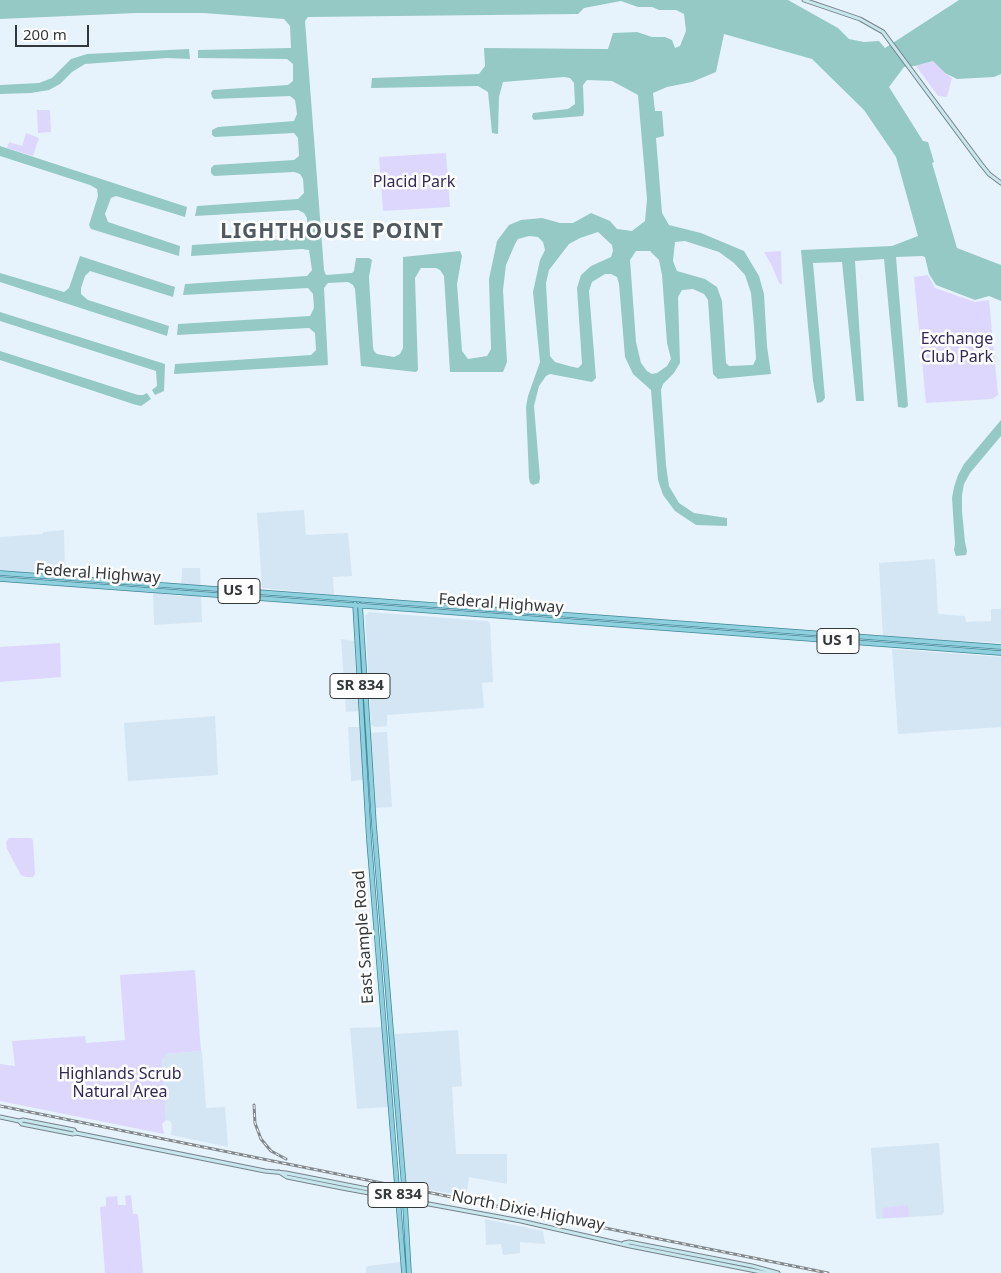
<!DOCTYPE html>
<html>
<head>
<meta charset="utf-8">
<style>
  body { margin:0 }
  #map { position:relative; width:1001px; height:1273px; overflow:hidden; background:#e7f3fc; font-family:"Noto Sans",sans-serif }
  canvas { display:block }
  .scale { position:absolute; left:15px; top:25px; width:74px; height:22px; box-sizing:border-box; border:2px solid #33383b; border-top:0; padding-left:6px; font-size:15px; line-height:18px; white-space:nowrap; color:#33383b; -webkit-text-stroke:4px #fff; paint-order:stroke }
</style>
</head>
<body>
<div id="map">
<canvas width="1001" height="1273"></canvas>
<div class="scale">200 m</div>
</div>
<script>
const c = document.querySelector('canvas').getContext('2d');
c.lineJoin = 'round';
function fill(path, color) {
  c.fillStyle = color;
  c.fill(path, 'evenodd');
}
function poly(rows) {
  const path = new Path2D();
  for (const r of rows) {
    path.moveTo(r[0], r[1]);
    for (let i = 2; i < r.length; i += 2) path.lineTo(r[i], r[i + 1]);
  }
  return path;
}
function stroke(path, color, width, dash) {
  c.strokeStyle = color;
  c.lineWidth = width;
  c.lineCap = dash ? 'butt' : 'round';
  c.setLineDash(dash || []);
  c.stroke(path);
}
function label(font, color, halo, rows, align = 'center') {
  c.font = font + ' "Noto Sans",sans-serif';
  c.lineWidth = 5;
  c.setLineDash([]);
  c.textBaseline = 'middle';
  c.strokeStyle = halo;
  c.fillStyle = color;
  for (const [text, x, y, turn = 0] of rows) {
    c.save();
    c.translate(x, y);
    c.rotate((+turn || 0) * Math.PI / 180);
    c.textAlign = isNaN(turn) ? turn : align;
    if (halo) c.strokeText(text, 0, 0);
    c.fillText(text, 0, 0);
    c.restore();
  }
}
fill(poly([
  [304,510,306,535,348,533,352,576,333,577,334,595,262,588,257,513],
  [64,530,65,576,0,571,0,537,43,534,43,532],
  [935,559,938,614,965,616,966,622,991,621,991,609,1001,609,1001,643,883,637,879,563],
  [182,568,200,568,202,622,154,625,153,593,181,596],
  [369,612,487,621,490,623,493,682,482,683,484,708,387,715,387,726,375,727,371,725,365,616],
  [341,639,354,641,359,711,346,712],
  [892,649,1001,657,1001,727,898,734],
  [215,716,218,775,128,781,124,723],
  [348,727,360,727,361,733,387,732,392,807,374,808,373,779,351,781],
  [382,1027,396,1034,458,1030,462,1086,452,1087,456,1154,507,1154,507,1184,469,1177,466,1196,406,1186,400,1106,357,1109,350,1028],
  [202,1051,206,1108,225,1107,228,1147,171,1135,172,1124,170,1121,166,1120,162,1058,165,1054],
  [939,1143,944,1212,942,1215,878,1219,876,1218,871,1148],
  [485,1219,543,1231,545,1244,520,1242,520,1253,503,1255,501,1244,486,1245],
  [401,1262,401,1273,366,1273,366,1268,368,1266]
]), '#d4e5f3');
fill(poly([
  [933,61,945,73,952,78,947,97,938,96,916,66],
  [37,110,50,110,51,132,38,133],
  [26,133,39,138,33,156,7,148,9,142,22,146],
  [446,153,450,207,383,211,379,157],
  [781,251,782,285,779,283,772,266,764,252],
  [928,275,935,288,975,302,989,300,998,395,992,399,926,403,914,277],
  [60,643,61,677,0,682,0,647],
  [9,838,31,838,33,840,35,874,33,877,26,877,21,875,7,849,6,842],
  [195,970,201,1051,165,1054,165,1057,162,1058,166,1120,162,1124,164,1134,0,1101,0,1064,15,1066,12,1041,85,1036,86,1043,125,1040,120,975],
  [131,1195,133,1214,138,1214,143,1273,105,1273,100,1207,106,1206,106,1197,117,1196,118,1205,126,1205,125,1196],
  [908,1205,909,1217,883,1218,882,1208]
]), '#ddd7fd');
fill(poly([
  [0,0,788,0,838,28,849,39,864,42,879,41,885,48,959,0,1001,0,1001,74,994,77,957,79,945,73,933,61,915,66,904,67,889,87,923,141,928,142,934,162,932,163,957,248,1001,265,1001,301,989,296,975,300,936,285,929,274,925,257,922,256,896,257,908,406,905,408,898,407,884,259,855,261,864,401,856,401,842,262,813,263,825,398,822,402,817,403,813,381,801,250,892,246,918,236,896,157,864,110,812,59,724,34,716,72,692,82,667,87,653,93,655,111,662,111,664,136,656,138,662,213,669,225,701,233,744,251,759,276,764,294,767,346,771,374,718,379,713,374,708,300,704,294,693,289,682,290,678,297,680,363,674,373,663,384,661,390,666,465,669,486,679,503,694,513,727,518,727,526,696,525,675,511,663,495,658,480,651,390,633,374,625,357,619,284,617,277,611,274,605,274,592,282,589,291,596,378,592,382,550,374,546,376,539,386,534,406,540,478,539,483,533,485,530,483,529,478,526,407,528,396,540,362,533,292,540,260,545,250,543,242,538,237,529,236,518,239,515,244,506,265,503,290,507,362,503,372,450,372,444,276,440,270,436,268,421,268,415,278,418,370,416,372,361,366,355,289,353,285,348,282,328,283,324,288,328,365,174,374,175,364,311,355,316,350,315,333,309,328,177,335,178,324,310,316,314,308,313,294,308,288,183,295,185,284,307,276,312,270,309,250,302,249,191,256,192,245,301,238,307,233,307,218,304,213,298,210,195,216,197,206,298,199,304,193,303,179,300,174,294,172,214,176,211,173,211,168,214,165,294,160,299,156,298,138,294,133,215,137,212,135,212,130,218,127,294,121,297,114,296,106,295,100,290,96,214,99,212,97,211,93,213,90,288,85,293,81,293,64,287,59,198,58,198,50,291,48,290,26,284,19,203,13,136,13,0,19],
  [621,1,638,7,652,7,659,10,676,10,684,14,686,31,680,46,675,48,672,40,665,37,652,37,637,32,613,33,608,49,484,48,485,66,479,74,372,78,371,88,478,86,488,92,492,133,498,134,499,97,503,82,564,77,570,78,574,83,575,104,568,109,533,113,532,117,534,120,583,116,584,112,583,85,587,80,612,81,638,95,647,199,645,221,632,231,617,229,610,221,591,213,573,223,560,223,542,218,521,220,509,225,497,241,489,279,491,349,487,356,468,359,462,351,457,284,462,256,460,251,403,257,403,348,400,354,394,357,377,354,374,351,373,347,369,277,372,260,369,258,356,258,354,271,352,273,326,275,324,270,305,21,308,17,578,14,584,8],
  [598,232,612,245,613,251,611,257,591,266,581,275,577,288,582,364,578,368,569,366,555,362,550,356,546,283,549,270,569,244,580,238],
  [685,241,719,252,734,263,745,275,751,293,754,326,756,359,753,365,729,366,726,363,722,301,717,287,705,279,677,271,673,261,675,242],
  [636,251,650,251,659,260,662,275,667,343,671,359,667,366,657,373,652,374,647,371,641,363,636,342,630,260],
  [189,49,190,59,167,58,85,64,72,72,60,84,49,90,31,93,0,94,0,85,39,83,52,78,71,59,87,54],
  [0,146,187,207,185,217,116,196,111,198,105,214,108,222,180,246,179,256,91,229,89,225,98,196,97,189,90,185,0,156],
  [80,256,175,287,173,297,90,271,85,276,81,288,81,294,88,300,169,326,167,336,0,282,0,273,64,292,69,288],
  [0,312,165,364,164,391,155,395,152,390,157,386,156,371,0,321],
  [0,351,138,395,143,395,147,393,151,399,141,406,133,404,0,360],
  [1001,420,1001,436,970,473,964,484,962,495,962,511,965,542,967,551,966,555,956,556,954,550,955,544,952,498,954,487,958,475,964,464]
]), '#95c9c5');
const secondary = poly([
  [804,0,860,19,883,32,981,164,989,174,1001,183],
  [0,1117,19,1121,22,1124,73,1134,76,1133,265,1171,286,1173,388,1193,398,1197],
  [19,1121,23,1120,74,1130,76,1133],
  [279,1172,287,1177,342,1188,521,1221,630,1246,766,1273,773,1272],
  [624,1243,629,1242,752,1266,778,1273]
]);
const primary = poly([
  [0,573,1001,647],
  [0,579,1001,653],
  [355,604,369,840,404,1273],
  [360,605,374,825,404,1187,409,1273]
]);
stroke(secondary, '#778189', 5);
stroke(primary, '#3e8697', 5.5);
stroke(secondary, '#c7e7ef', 3);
stroke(primary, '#8fd0df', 4);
const rail = poly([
  [254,1105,255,1123,261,1139,271,1151,286,1159],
  [0,1106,828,1273]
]);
stroke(rail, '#81898e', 3);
stroke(rail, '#fff', 1, [4]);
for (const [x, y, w] of [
  [239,591,42],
  [838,641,42],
  [360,686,60],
  [398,1195,60]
]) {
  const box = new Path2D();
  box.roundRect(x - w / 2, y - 12.5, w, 25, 4);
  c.fillStyle = '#fff';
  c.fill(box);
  stroke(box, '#33383b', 1);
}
label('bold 15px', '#33383b', null, [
  ["US 1",239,591],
  ["US 1",838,641],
  ["SR 834",360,686],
  ["SR 834",398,1195]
]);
label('16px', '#332758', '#fff', [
  ["Placid Park",414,182],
  ["Exchange",957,339],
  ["Club Park",957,357],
  ["Highlands Scrub",120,1074],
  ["Natural Area",120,1092]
]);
label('16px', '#33383b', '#fff', [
  ["Federal Highway",98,574,4],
  ["Federal Highway",501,604,4],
  ["East Sample Road",364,937,-94],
  ["North Dixie Highway",528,1211,11]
]);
c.letterSpacing = '1px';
label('bold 21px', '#4f5960', '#fff', [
  ["LIGHTHOUSE POINT",332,232]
]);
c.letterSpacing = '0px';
</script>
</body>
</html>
